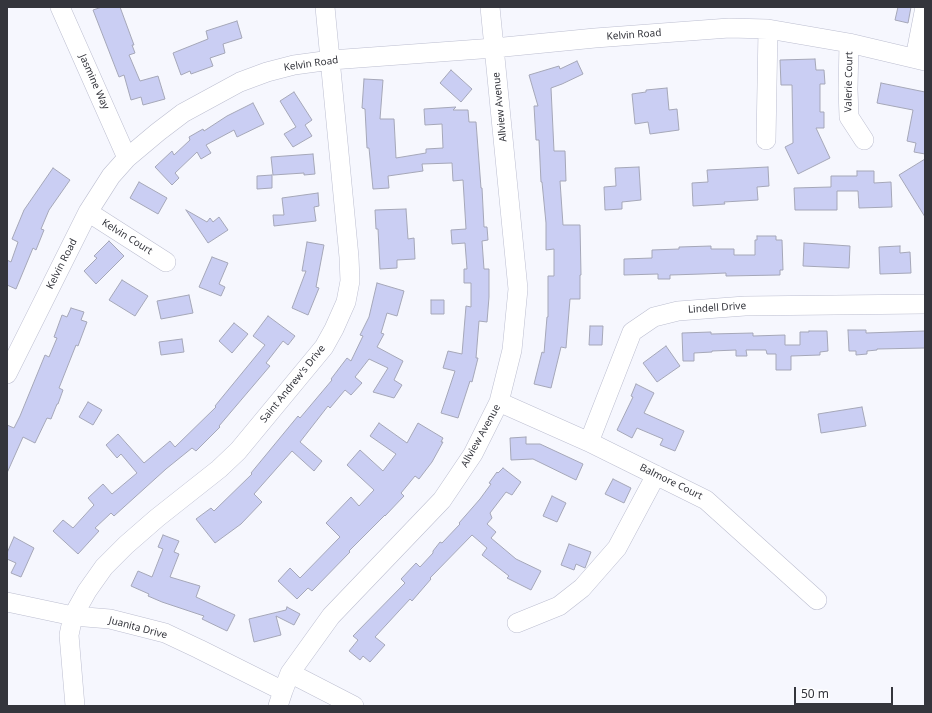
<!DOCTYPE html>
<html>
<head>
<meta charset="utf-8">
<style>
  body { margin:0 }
  #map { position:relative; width:932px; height:713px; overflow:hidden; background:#f6f7fe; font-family:"Noto Sans",sans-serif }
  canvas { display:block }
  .frame { position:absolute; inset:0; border:8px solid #34353c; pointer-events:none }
  .scale { position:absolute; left:794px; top:687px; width:99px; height:18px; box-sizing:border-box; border:2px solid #34353c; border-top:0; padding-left:5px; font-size:12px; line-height:14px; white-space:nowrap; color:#34353c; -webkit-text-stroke:3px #fff; paint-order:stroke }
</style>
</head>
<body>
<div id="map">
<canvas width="932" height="713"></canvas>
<div class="frame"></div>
<div class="scale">50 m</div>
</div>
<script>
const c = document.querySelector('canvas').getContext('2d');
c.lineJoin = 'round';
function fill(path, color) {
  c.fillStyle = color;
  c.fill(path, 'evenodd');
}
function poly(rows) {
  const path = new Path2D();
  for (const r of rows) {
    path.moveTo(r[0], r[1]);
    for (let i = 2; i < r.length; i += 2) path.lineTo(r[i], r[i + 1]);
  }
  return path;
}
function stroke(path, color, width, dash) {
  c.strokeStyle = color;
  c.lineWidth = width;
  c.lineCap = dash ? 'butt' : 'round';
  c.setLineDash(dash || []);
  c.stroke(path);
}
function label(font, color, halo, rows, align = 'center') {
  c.font = font + ' "Noto Sans",sans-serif';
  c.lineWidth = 3;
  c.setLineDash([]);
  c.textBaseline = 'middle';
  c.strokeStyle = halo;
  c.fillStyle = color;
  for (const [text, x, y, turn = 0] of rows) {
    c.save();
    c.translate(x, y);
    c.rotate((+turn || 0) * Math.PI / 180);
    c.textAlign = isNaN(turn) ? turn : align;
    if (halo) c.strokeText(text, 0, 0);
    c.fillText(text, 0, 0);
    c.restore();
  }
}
const building = poly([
  [102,7,120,7,134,45,132,45,135,53,129,55,140,81,158,76,165,99,143,105,141,97,131,100,124,75,119,77,93,10,102,7],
  [898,7,911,7,908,23,895,20,898,7],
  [237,21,242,38,223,44,225,53,210,58,213,66,191,74,190,71,181,75,173,53,208,39,206,31,237,21],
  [815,59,816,70,824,70,825,84,820,84,820,112,824,112,824,128,816,128,830,158,798,174,785,147,793,143,792,85,781,85,780,60,815,59],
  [577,61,583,74,562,84,551,88,554,151,565,151,566,181,560,181,563,225,580,225,581,275,580,275,580,299,570,299,566,348,561,347,551,388,534,384,542,352,544,353,547,317,548,317,548,276,554,276,554,249,546,250,546,223,542,182,541,182,539,140,536,140,534,106,538,106,529,75,559,66,560,69,577,61],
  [451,70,472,89,461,102,440,83,451,70],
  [364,79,383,80,380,119,394,119,396,158,426,153,426,149,443,148,442,124,425,125,424,109,456,107,453,110,468,110,469,122,476,122,481,188,482,188,484,227,487,227,488,240,482,241,484,269,489,269,489,297,487,322,479,321,476,358,478,358,472,382,470,381,458,418,441,413,455,371,443,368,448,351,462,354,466,306,471,307,471,283,464,283,464,269,467,269,465,243,452,244,451,230,466,229,463,180,453,181,452,163,422,164,423,171,388,176,389,188,373,189,369,148,367,148,365,109,362,108,364,79],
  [881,83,925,92,925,154,914,152,916,143,907,141,913,110,877,103,881,83],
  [667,88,669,110,677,109,679,130,650,134,648,122,635,124,632,94,646,92,646,90,667,88],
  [294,92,312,120,305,125,312,136,293,147,284,134,296,127,280,101,294,92],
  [253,103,264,124,237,137,234,130,206,145,211,153,201,159,197,152,175,173,179,178,172,185,155,167,172,151,174,155,190,140,189,137,203,129,204,131,227,116,253,103],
  [313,154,315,174,304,175,304,173,273,175,271,157,313,154],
  [925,159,925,217,899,175,925,159],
  [639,167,641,200,622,202,622,209,605,210,604,187,616,186,615,168,639,167],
  [768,167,769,186,757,187,758,200,724,202,725,204,693,206,692,183,708,182,707,170,768,167],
  [53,168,70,180,49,210,41,229,44,230,36,250,33,248,16,289,7,285,7,260,11,262,18,242,12,239,24,210,53,168],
  [857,171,874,171,874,183,891,182,892,207,859,208,858,191,837,191,837,210,795,210,794,188,831,187,831,176,857,176,857,171],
  [272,175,272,188,257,189,257,176,272,175],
  [139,182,167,198,158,214,130,198,139,182],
  [318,193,319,206,314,207,316,221,274,226,273,215,284,215,282,198,318,193],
  [406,209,408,239,414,238,415,259,397,260,397,268,380,269,378,229,376,229,375,210,406,209],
  [186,210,207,222,210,218,213,222,219,217,228,230,208,243,186,210],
  [757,236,776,236,776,240,782,240,783,270,780,270,780,275,726,276,726,273,702,274,670,275,670,279,658,279,658,274,624,275,624,259,652,258,652,250,679,249,679,247,711,246,711,249,734,249,734,255,755,255,755,240,757,240,757,236],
  [109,241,124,256,96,284,84,271,97,258,94,256,109,241],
  [307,242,324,245,316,287,319,288,308,315,292,308,306,271,302,271,307,242],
  [804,243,850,246,849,268,803,266,804,243],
  [900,246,900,253,910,252,911,273,880,274,879,247,900,246],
  [212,257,228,263,219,284,225,287,221,296,199,287,212,257],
  [122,280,148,296,135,316,109,300,122,280],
  [377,283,404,291,397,316,387,313,381,333,384,334,377,347,403,361,394,380,402,385,394,398,373,392,388,368,369,359,355,377,362,383,351,395,345,390,330,408,328,406,300,442,322,461,314,471,292,451,254,494,262,502,241,524,215,543,196,519,211,508,214,511,252,474,251,473,298,416,300,418,332,380,331,379,347,358,351,361,363,336,360,335,369,317,377,283],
  [189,295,193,313,161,319,157,301,189,295],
  [431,300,444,300,444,314,431,314,431,300],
  [71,308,84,312,81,320,87,322,78,346,76,345,59,388,63,390,58,404,57,404,51,419,47,418,35,443,23,437,7,473,7,425,14,428,20,416,45,355,49,357,57,338,54,337,62,315,67,317,71,308],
  [268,316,295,336,288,345,283,341,266,363,270,366,219,426,220,427,196,451,192,448,166,469,114,516,111,513,95,528,99,531,78,554,53,531,63,520,73,528,94,505,88,498,103,484,112,494,137,473,121,454,117,458,106,445,118,434,144,463,170,441,175,447,216,407,215,406,265,345,253,336,268,316],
  [234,323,248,334,232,353,219,341,234,323],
  [590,326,603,326,602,345,589,345,590,326],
  [848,330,866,330,866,333,925,331,925,348,877,349,877,350,867,351,867,354,856,355,856,351,849,351,848,330],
  [809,331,827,331,828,351,820,352,820,355,791,356,791,370,776,370,776,354,767,354,766,350,746,350,747,356,736,356,736,350,712,351,712,352,694,353,694,361,683,361,682,333,711,332,711,334,753,333,753,336,785,335,785,345,800,345,800,332,809,332,809,331],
  [182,339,184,352,161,355,159,342,182,339],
  [666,346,680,366,657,382,643,363,666,346],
  [636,384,654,393,644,413,684,431,675,451,660,445,663,439,637,428,632,438,617,430,633,397,631,396,636,384],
  [88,402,102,410,93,425,79,417,88,402],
  [862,407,866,426,821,433,818,414,862,407],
  [379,423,407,443,418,423,443,438,441,442,443,442,432,462,419,479,415,476,401,493,404,496,385,516,385,515,349,551,350,552,312,591,308,588,297,599,278,581,290,568,300,578,340,537,326,523,351,497,359,506,374,490,347,465,360,450,383,471,396,454,370,436,379,423],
  [526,437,526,444,540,444,583,464,576,480,533,459,511,460,510,438,526,437],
  [503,468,521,482,512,495,506,492,490,513,492,518,487,524,496,532,491,538,516,559,541,571,531,590,507,578,509,576,482,555,487,548,472,535,430,578,431,579,412,601,410,599,375,637,385,645,370,662,363,656,360,660,349,651,358,640,353,636,405,583,401,579,416,563,420,567,433,553,433,551,440,542,442,543,460,524,459,523,480,499,491,484,489,483,497,472,498,473,503,468],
  [613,479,631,488,624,503,605,494,613,479],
  [552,496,566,503,557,522,543,516,552,496],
  [163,535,179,541,174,552,179,554,170,577,200,586,196,597,235,615,227,631,202,619,204,616,162,602,148,596,149,594,131,586,138,571,152,577,163,549,158,547,163,535],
  [14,537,34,548,21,577,11,573,16,563,7,559,7,553,14,537],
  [569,544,591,552,585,568,576,564,574,570,561,565,569,544],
  [287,607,300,614,294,625,276,616,281,635,254,642,249,619,286,610,287,607]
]);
fill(building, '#cacef3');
stroke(building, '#a5a7b8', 1);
const minor = poly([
  [60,7,127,158],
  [849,43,848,89,849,117,864,140],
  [915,58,925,7],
  [766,140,768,29],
  [88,212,166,262],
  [7,374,88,212,111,176,127,158,158,132,183,113,240,82,267,72,294,65,331,60,494,48,595,38,729,28,768,29,849,43,925,61],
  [499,402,589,442,706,500,817,600],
  [589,442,632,332,654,317,678,311,745,306,925,304],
  [7,602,73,616,110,619,165,633,199,649,283,691],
  [517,623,559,606,582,588,617,548,656,475],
  [290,673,354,706],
  [75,706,69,635,73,616,87,591,104,567,126,545,157,518,219,469,238,451,324,347,334,329,346,302,350,281,349,257,325,7],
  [278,706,283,691,290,673,331,616,442,500,473,454,499,402,512,350,518,289,490,7]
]);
stroke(minor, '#bcbed0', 20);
stroke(minor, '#fff', 19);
label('10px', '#34353c', '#fff', [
  ["Kelvin Road",634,35,-4],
  ["Kelvin Road",311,64,-8],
  ["Jasmine Way",94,82,66],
  ["Valerie Court",849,82,-89],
  ["Allview Avenue",500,107,-96],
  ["Kelvin Court",127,237,32],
  ["Kelvin Road",62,264,-63],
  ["Lindell Drive",717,308,-4],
  ["Saint Andrew's Drive",293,384,-51],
  ["Allview Avenue",481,436,-61],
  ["Balmore Court",671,482,26],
  ["Juanita Drive",138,628,15]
]);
</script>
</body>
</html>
